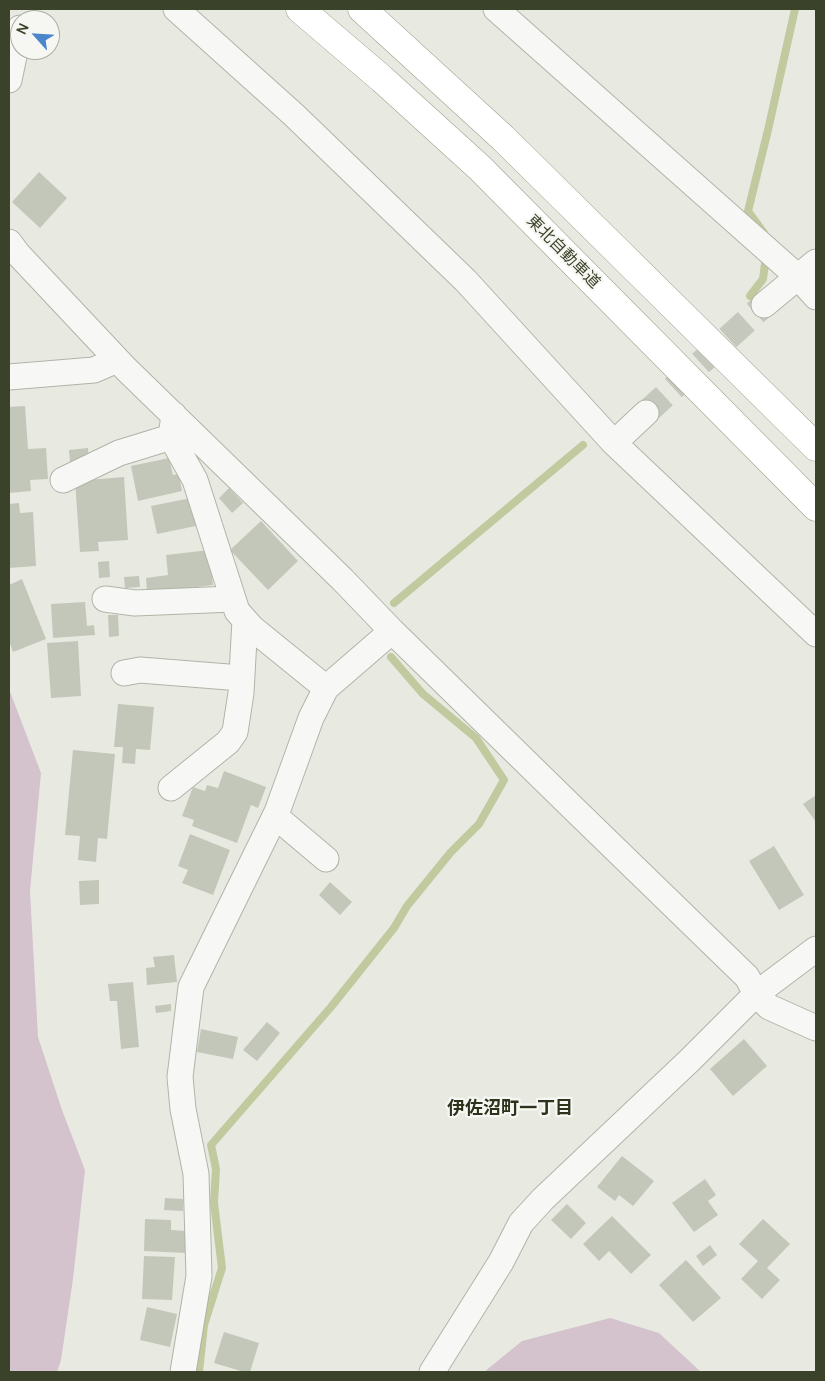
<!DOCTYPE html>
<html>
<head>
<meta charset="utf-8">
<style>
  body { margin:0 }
  #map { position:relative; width:825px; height:1381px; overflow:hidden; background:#e8eae2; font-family:Manrope,sans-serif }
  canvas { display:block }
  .frame { position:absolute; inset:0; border:10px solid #3a422a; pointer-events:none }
  .north { position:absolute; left:10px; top:10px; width:50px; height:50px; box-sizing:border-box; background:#f6f7f2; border:1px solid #abafa2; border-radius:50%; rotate:296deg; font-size:14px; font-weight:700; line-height:20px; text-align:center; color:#3a422a }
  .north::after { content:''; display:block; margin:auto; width:18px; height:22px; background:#4a86cc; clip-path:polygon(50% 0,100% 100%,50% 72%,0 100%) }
</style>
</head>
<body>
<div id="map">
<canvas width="825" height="1381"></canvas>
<div class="frame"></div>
<div class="north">N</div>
</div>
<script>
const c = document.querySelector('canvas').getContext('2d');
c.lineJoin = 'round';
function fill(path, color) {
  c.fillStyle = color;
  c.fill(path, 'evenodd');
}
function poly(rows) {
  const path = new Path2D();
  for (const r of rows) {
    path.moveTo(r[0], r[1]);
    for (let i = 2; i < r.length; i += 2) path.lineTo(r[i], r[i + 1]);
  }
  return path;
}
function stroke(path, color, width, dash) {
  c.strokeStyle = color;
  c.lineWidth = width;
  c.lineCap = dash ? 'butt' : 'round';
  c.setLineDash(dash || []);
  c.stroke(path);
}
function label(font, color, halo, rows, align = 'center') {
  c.font = font + ' Manrope,"Noto Sans JP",sans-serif';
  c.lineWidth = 4.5;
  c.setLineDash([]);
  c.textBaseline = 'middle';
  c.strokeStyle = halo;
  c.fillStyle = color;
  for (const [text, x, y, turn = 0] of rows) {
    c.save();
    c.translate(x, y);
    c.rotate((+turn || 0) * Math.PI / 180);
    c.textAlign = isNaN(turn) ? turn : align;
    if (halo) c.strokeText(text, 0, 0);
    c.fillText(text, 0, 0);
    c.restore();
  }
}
fill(poly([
  [9,689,41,773,30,891,38,1037,62,1110,85,1170,73,1279,61,1360,57,1372,9,1372],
  [610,1318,659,1333,701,1372,484,1372,522,1341]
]), '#d4c3cd');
stroke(poly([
  [764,233,748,211,768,130,795,9],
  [750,296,763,279,766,256],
  [394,603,583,445],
  [199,1372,204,1325,222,1268,214,1203,216,1169,211,1145,331,1007,394,928,407,906,451,852,479,824,504,780,476,738,423,694,391,657]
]), '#c1c99e', 8);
fill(poly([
  [39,172,67,198,40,228,12,202],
  [25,406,28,449,46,448,48,479,30,480,31,491,9,493,9,407],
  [88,448,89,461,70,462,69,450],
  [169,458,173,475,179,474,182,491,138,501,131,466],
  [124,477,128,540,98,542,99,551,80,552,75,481],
  [229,488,243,503,232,513,219,498],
  [191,498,196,526,157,534,151,506],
  [19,503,20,513,33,512,36,566,9,568,9,504],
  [261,521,298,561,268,590,230,550],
  [209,550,213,585,147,593,146,578,168,575,166,555],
  [109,561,110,577,99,578,98,562],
  [139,576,140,587,125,588,124,577],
  [22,579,46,639,13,652,9,641,9,585],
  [85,602,87,626,94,625,95,635,53,638,51,604],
  [108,615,118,615,119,636,109,637],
  [78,641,81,696,51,698,47,643],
  [118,704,154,707,150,750,136,749,135,764,122,763,123,747,114,747],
  [73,750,115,754,107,839,98,838,96,862,78,860,80,836,65,835],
  [224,771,266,787,258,808,251,805,237,843,192,826,194,820,182,816,193,787,205,791,207,785,218,788],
  [816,795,816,822,803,804],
  [190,834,230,850,213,895,182,883,188,870,178,866],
  [774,846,804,895,779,910,749,861],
  [99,880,99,904,80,905,79,881],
  [330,882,352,902,340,915,319,895],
  [174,955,177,982,147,985,146,968,155,967,153,957],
  [133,982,139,1047,121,1049,117,1001,110,1001,108,984],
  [171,1004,171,1011,156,1013,155,1006],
  [267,1022,280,1033,257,1061,243,1050],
  [201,1029,238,1037,233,1059,197,1052],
  [744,1039,767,1066,733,1096,710,1069],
  [622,1156,654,1181,633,1206,619,1195,615,1201,597,1187],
  [705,1179,716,1195,708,1201,718,1215,694,1232,672,1203],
  [165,1198,183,1199,183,1211,164,1210],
  [567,1204,586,1223,571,1239,551,1220],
  [612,1216,651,1255,631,1274,609,1251,599,1261,583,1244],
  [145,1219,171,1220,171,1230,186,1231,185,1253,144,1251],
  [763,1219,790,1244,767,1268,780,1280,762,1299,741,1279,758,1261,739,1244],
  [710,1245,717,1255,703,1266,696,1256],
  [144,1256,175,1257,172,1300,142,1299],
  [686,1260,721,1298,693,1322,659,1285],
  [147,1307,177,1314,170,1347,140,1340],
  [224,1332,259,1343,250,1372,244,1372,214,1363]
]), '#c3c7b9');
stroke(poly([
  [646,413,764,305]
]), '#c5c8bd', 25, [25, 12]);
const minor = poly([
  [176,9,294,115,466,281,614,443,816,634],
  [496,9,798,277,816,297],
  [9,80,20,28],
  [9,242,18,254,126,369,343,580,392,631,574,809,747,977,756,994,769,1007,816,1028],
  [764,305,816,262],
  [9,377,94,370,117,360],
  [174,415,171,437,195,480,237,611,252,628,326,688],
  [614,443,646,413],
  [63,480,119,453,171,437],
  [105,599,135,603,233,599],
  [124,673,140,670,241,678],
  [171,788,228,742,235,732,241,693,245,620],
  [275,816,326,859],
  [183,1372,199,1276,196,1174,183,1109,180,1077,191,987,277,812,311,718,326,688,392,631],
  [432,1372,501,1262,521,1223,543,1199,690,1060,756,994,816,949]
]);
const highway = poly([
  [300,9,382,79,480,168,816,507],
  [362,9,503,138,816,447]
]);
stroke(minor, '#b0b4a7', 27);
stroke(highway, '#9aa18a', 29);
stroke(minor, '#f7f8f5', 25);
stroke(highway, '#fff', 28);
label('16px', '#3a422a', '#f6f7f2', [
  ["東北自動車道",563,252,45]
]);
label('bold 18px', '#2b331c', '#f6f7f2', [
  ["伊佐沼町一丁目",510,1109]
]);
</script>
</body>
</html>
